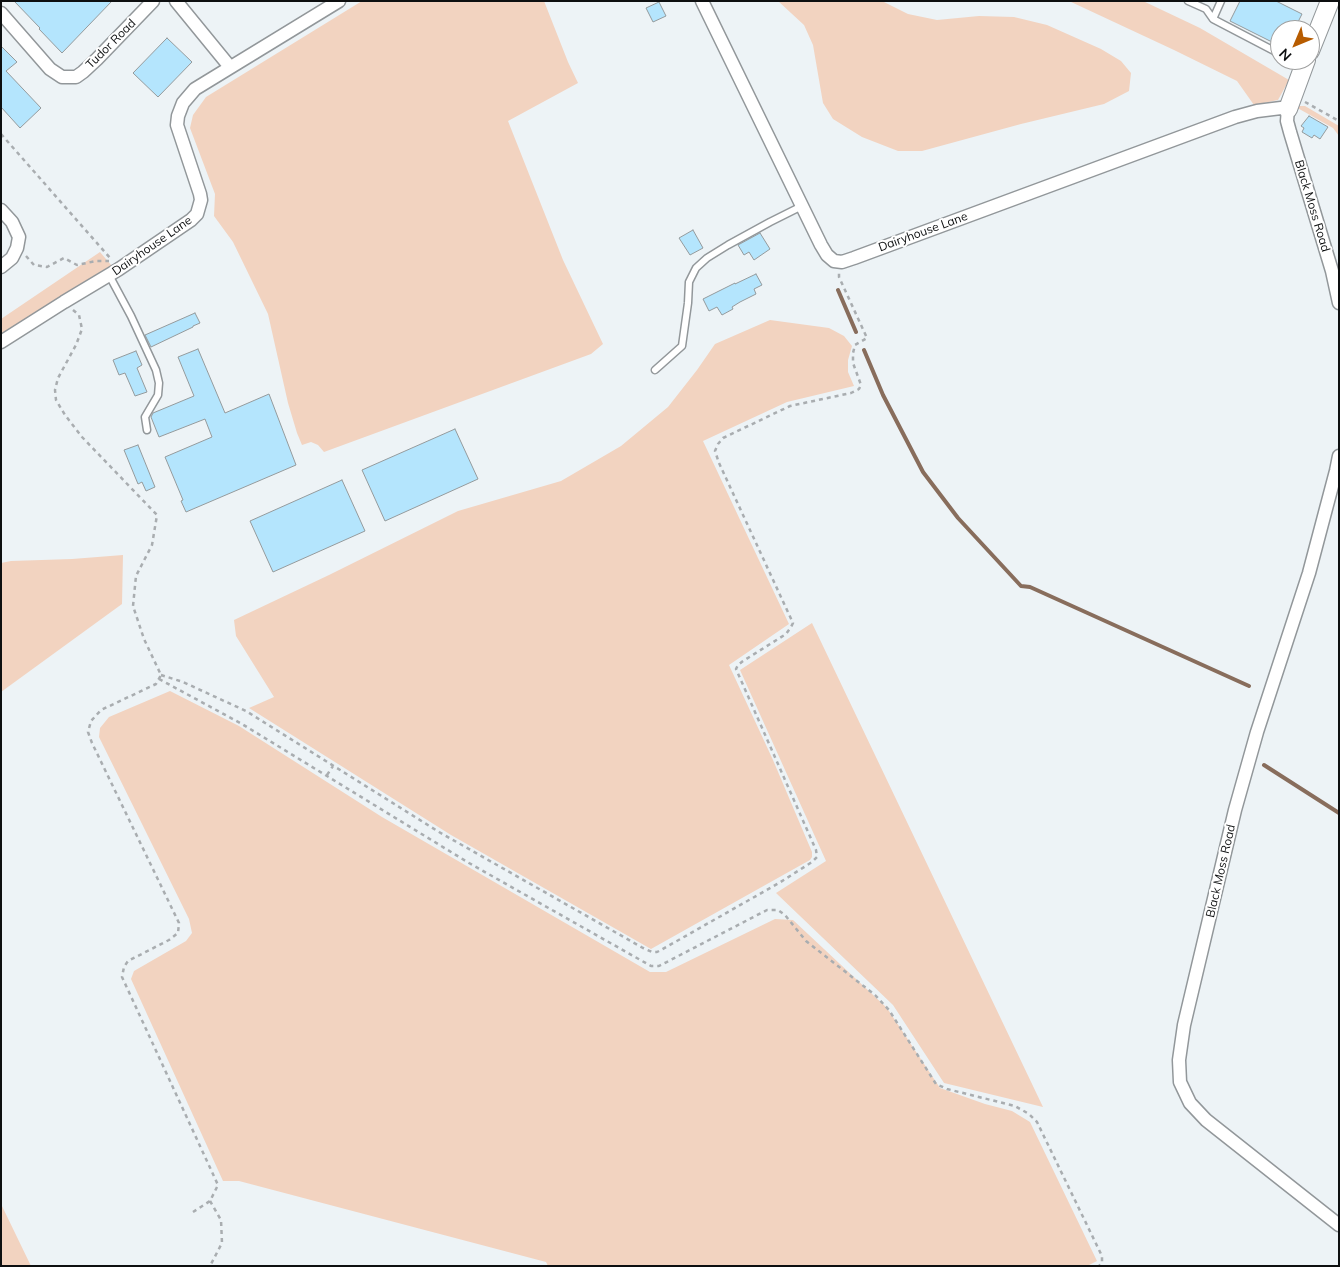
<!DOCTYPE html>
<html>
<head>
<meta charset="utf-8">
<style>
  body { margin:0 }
  #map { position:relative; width:1340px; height:1267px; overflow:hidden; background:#edf3f6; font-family:Mulish,sans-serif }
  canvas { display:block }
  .frame { position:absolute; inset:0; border:2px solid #0d0f10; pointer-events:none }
  .north { position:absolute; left:1270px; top:20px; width:50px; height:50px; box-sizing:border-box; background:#fff; border:1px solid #9e9f9f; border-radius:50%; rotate:225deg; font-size:14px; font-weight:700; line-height:20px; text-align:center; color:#0d0f10 }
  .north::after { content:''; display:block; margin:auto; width:18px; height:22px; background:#b75c00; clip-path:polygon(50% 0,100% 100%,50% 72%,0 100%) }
</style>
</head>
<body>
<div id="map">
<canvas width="1340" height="1267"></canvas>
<div class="frame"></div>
<div class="north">N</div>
</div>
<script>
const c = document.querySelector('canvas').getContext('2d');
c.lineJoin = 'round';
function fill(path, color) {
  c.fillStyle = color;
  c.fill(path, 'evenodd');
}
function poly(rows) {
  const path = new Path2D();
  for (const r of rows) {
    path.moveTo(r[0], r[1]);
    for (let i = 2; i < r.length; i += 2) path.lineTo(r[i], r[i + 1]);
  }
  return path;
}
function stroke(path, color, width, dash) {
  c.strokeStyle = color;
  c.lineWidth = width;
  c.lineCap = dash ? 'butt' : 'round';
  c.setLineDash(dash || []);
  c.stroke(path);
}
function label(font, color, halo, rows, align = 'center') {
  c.font = font + ' Mulish,sans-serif';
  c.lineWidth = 4;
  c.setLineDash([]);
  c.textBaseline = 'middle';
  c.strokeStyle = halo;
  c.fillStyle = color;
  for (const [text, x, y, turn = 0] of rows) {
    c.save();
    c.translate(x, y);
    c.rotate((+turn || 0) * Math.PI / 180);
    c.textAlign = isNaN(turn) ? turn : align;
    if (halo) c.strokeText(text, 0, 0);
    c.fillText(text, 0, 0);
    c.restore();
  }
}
fill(poly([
  [362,1,544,1,568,62,578,83,508,121,563,260,603,344,591,354,324,452,318,445,311,442,302,445,297,433,288,403,268,314,233,242,214,216,215,194,190,128,193,115,206,97],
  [778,1,882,1,908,14,937,20,979,16,1014,17,1047,25,1101,49,1121,61,1131,73,1129,91,1104,104,1021,124,922,151,898,151,862,137,833,119,823,103,813,45,804,25],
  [1069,1,1143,1,1200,28,1289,80,1278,100,1254,105,1237,81,1174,50],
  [1294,106,1305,106,1339,126,1339,136,1333,128],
  [100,252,112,266,1,336,1,319],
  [770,320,829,328,844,336,852,346,848,360,848,372,854,386,787,402,703,441,789,624,729,665,773,760,812,852,812,857,810,860,651,949,451,835,249,708,274,697,236,636,234,620,329,575,458,511,561,481,621,446,668,407,697,370,715,344],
  [123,555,122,604,1,692,1,563,11,561,72,559],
  [812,623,1043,1107,944,1083,893,1005,776,893,826,861,740,670],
  [170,691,239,726,382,817,650,972,666,972,775,919,793,920,887,1008,940,1088,985,1104,1012,1111,1030,1122,1097,1261,1087,1266,548,1266,546,1262,239,1181,223,1181,131,979,134,971,186,941,192,933,189,919,99,737,100,728,109,717],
  [1,1204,31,1266,1,1266]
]), '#f2d3c0');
stroke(poly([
  [838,290,856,332],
  [864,350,883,395,923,472,958,518,1021,586,1030,587,1249,686],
  [1264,765,1339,813]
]), '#886d5c', 4);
const building = poly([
  [14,1,112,1,62,53,39,29,40,28,14,1],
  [1240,1,1276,1,1302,14,1294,30,1280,30,1280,46,1230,21,1240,1],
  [659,2,666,16,653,22,646,8,659,2],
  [167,38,192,62,158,97,133,73,167,38],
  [1,46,17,62,6,71,41,108,20,128,1,107,1,46],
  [1309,116,1328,127,1320,139,1314,135,1312,138,1302,132,1304,128,1301,126,1309,116],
  [693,230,703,248,690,255,679,238,693,230],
  [760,233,770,249,754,260,749,252,744,255,738,245,760,233],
  [756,274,762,285,754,289,756,294,740,302,732,307,733,309,722,315,717,307,709,311,703,299,735,283,735,284,756,274],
  [195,313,200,323,193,326,193,327,151,347,145,335,195,313],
  [198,349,225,413,269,394,296,465,186,512,181,501,183,500,165,457,212,437,205,419,159,437,151,417,153,413,194,396,178,357,198,349],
  [136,351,142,365,137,368,147,392,135,396,125,373,119,375,113,360,136,351],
  [455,429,478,479,385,521,362,470,455,429],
  [138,445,155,487,146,491,142,482,138,484,124,450,138,445],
  [342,480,365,531,273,572,250,521,342,480]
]);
fill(building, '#b4e5fd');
stroke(building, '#949a9c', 1);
const lane = poly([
  [1188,1,1206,9,1213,19,1280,54],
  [1213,19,1221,1],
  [109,275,131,316,156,370,159,383,158,395,145,417,147,430],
  [655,370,682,346,688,303,689,282,696,268,707,258,728,245,770,222,802,206]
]);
const street = poly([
  [176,1,230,67],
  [702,1,821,245,827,255,834,261,842,262,854,258,1235,117,1257,111,1281,108,1288,109,1287,121,1290,132,1332,271,1339,303],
  [1,13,50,69,62,77,76,77,83,72,97,59,153,1],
  [1,210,12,222,19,237,17,248,12,258,1,267],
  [1,342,64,302,119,269,191,220,197,214,201,200,200,194,177,125,178,116,183,103,195,89,339,1],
  [1339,456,1336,471,1309,573,1257,732,1235,810,1184,1025,1179,1060,1180,1082,1190,1103,1206,1120,1339,1225]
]);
const secondary = poly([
  [1310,51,1330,1],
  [1288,109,1306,60]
]);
stroke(lane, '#92979a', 9);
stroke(street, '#92979a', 15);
stroke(secondary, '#92979a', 20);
stroke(poly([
  [1305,102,1339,121],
  [1,134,111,259],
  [26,256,34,265,47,267,64,258,77,265,96,261,109,261],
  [73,310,79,315,82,329,76,345,58,378,55,390,56,400,65,415,82,437,157,515,152,545,136,576,133,606,144,639,161,675,156,684,101,710,91,721,88,732,92,743,179,923,178,933,169,940,128,961,124,967,122,977,218,1185,210,1201,193,1212],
  [161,675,183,682,246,711,439,832,643,948,652,952,657,952,661,950,779,883,812,862,817,857,816,850,736,669,738,665,743,661,786,634,791,627,793,623,719,463,715,451,718,444,723,438,790,406,851,393,859,389,861,385,853,363,853,353,855,345,867,338,839,277,839,273],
  [159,679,242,724,469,863,651,966,659,966,767,910,778,910,785,915,806,941,875,995,889,1010,936,1084,947,1089,1015,1106,1029,1114,1037,1122,1102,1256,1102,1263,1099,1266],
  [327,775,333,766],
  [210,1201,221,1220,222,1243,210,1266]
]), '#a9adb0', 2.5, [4, 4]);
stroke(lane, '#fff', 6);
stroke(street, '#fff', 12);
stroke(secondary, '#fff', 18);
label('12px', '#0d0f10', '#fff', [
  ["Tudor Road",111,44,-45],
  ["Black Moss Road",1312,206,73],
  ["Dairyhouse Lane",923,232,-20],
  ["Dairyhouse Lane",152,246,-35],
  ["Black Moss Road",1221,871,-77]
]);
</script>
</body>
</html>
